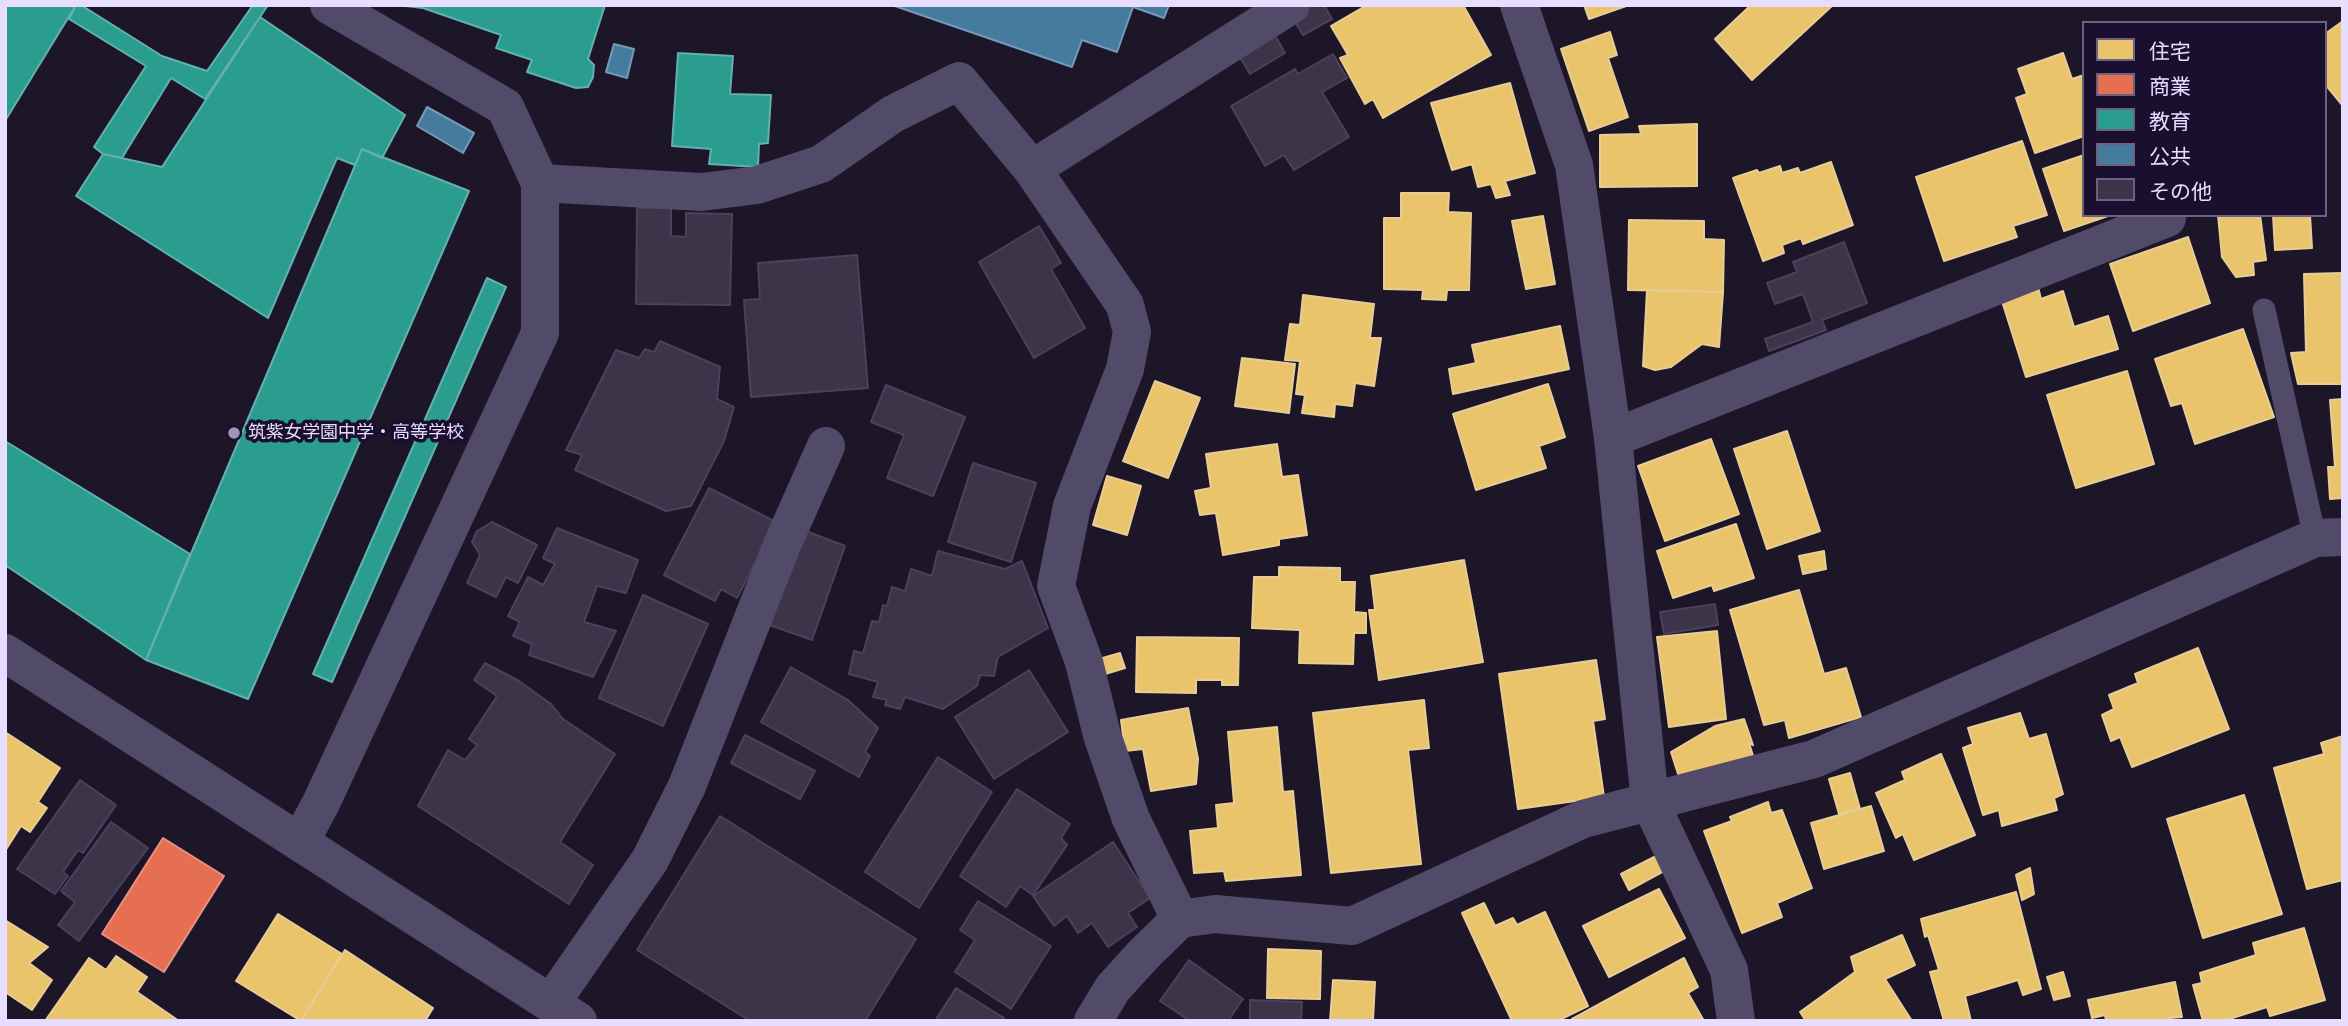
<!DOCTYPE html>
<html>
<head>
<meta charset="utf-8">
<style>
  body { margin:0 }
  #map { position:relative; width:2348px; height:1026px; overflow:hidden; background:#1c1628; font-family:Quicksand,"Noto Sans JP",sans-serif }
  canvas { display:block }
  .frame { position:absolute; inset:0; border:7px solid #e7ddff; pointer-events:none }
  .legend { position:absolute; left:2082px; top:21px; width:245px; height:196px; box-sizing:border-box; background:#1a0f2f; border:2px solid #6c6182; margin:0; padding:9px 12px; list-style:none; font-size:21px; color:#e7ddff }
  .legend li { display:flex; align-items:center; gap:14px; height:35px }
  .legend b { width:35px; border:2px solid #6c6182 }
</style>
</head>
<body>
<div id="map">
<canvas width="2348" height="1026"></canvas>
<div class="frame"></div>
<ul class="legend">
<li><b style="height:19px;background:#e9c46a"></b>住宅</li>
<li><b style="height:19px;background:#e76f51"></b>商業</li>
<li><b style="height:19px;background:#2a9d8f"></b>教育</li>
<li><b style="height:19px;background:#457b9d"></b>公共</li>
<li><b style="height:19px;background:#3c3549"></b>その他</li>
</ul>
</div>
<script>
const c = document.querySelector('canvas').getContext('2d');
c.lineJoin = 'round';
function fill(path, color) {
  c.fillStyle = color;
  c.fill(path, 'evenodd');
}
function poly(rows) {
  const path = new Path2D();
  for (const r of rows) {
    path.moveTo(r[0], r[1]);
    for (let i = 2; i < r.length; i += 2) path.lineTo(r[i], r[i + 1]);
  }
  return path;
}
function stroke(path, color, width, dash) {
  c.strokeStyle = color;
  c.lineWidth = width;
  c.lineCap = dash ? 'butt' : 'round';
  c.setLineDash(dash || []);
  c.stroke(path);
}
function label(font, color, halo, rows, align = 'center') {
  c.font = font + ' Quicksand,"Noto Sans JP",sans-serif';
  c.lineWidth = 7;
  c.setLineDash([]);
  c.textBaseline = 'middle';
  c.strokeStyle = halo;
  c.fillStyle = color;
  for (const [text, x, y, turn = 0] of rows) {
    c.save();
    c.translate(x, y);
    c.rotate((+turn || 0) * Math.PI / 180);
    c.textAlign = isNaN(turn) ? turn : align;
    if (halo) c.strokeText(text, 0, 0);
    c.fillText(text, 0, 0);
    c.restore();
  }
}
const homes = poly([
  [1367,5,1463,5,1491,55,1383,118,1373,99,1365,104,1340,58,1348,55,1331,26,1367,5],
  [1584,5,1629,5,1589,19,1584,5],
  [1751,5,1833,5,1752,80,1715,39,1751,5],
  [2343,21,2343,106,2325,84,2325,34,2343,21],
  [1610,32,1617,55,1608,58,1628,117,1589,131,1561,49,1610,32],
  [2063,53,2072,79,2084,75,2084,136,2035,153,2016,98,2027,94,2018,69,2063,53],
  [1510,83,1535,173,1505,181,1510,195,1496,198,1491,184,1478,187,1472,164,1452,170,1431,103,1510,83],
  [1697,124,1697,186,1600,187,1600,135,1641,134,1639,126,1697,124],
  [2022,141,2047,215,2013,226,2017,237,1944,261,1916,177,2022,141],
  [2084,155,2084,215,2111,215,2064,231,2043,169,2084,155],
  [1831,162,1853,225,1803,244,1801,238,1782,245,1784,253,1763,261,1733,178,1757,170,1759,173,1780,166,1782,173,1798,168,1800,173,1831,162],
  [1401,193,1449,193,1448,212,1471,213,1469,290,1447,290,1446,300,1422,299,1423,290,1384,289,1384,218,1401,218,1401,193],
  [2218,215,2260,215,2266,260,2253,262,2254,275,2236,277,2222,257,2218,215],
  [2273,215,2310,215,2312,248,2275,250,2273,215],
  [1543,216,1555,284,1526,289,1512,221,1543,216],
  [1629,220,1704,221,1704,239,1724,240,1723,292,1628,290,1629,220],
  [2188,237,2210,303,2133,331,2110,264,2188,237],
  [2343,273,2343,384,2298,384,2291,353,2306,352,2304,274,2343,273],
  [2038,287,2041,299,2063,291,2074,327,2108,316,2118,349,2026,377,2001,298,2038,287],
  [1647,290,1723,292,1719,347,1702,344,1671,367,1655,370,1643,366,1647,290],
  [1303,295,1374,304,1370,338,1381,338,1374,386,1355,383,1352,406,1335,404,1334,417,1302,413,1305,395,1296,394,1300,361,1285,360,1290,324,1300,325,1303,295],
  [1560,326,1569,369,1453,394,1449,369,1476,363,1472,345,1560,326],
  [2243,329,2274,417,2195,444,2182,403,2171,406,2155,359,2243,329],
  [1242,358,1295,364,1289,413,1235,406,1242,358],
  [2127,371,2154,464,2076,488,2047,395,2127,371],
  [1155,381,1200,398,1168,478,1123,461,1155,381],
  [1548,384,1565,437,1539,446,1546,468,1476,490,1453,414,1548,384],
  [2343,399,2343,498,2330,499,2328,467,2335,467,2330,400,2343,399],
  [1787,431,1820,531,1767,549,1734,449,1787,431],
  [1711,439,1739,514,1665,541,1638,466,1711,439],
  [1277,444,1282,477,1298,475,1307,535,1279,539,1279,545,1223,555,1216,513,1200,515,1195,491,1211,488,1206,454,1277,444],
  [1107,476,1141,486,1127,535,1093,525,1107,476],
  [1736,524,1754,578,1714,591,1712,585,1673,598,1657,551,1736,524],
  [1824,551,1826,569,1803,574,1799,556,1824,551],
  [1464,560,1483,662,1379,680,1369,610,1375,610,1371,576,1464,560],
  [1279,567,1340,568,1340,582,1355,582,1354,612,1366,613,1366,633,1354,633,1353,664,1299,663,1300,630,1252,628,1254,577,1279,577,1279,567],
  [1799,590,1824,674,1846,668,1861,717,1789,738,1785,720,1764,725,1730,610,1799,590],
  [1717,631,1726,719,1669,727,1657,637,1717,631],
  [1137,637,1239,638,1238,685,1222,685,1222,680,1196,680,1196,693,1136,692,1137,637],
  [2198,648,2229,729,2132,767,2120,737,2111,741,2102,715,2114,709,2109,695,2138,683,2135,674,2198,648],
  [1120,653,1125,668,1102,675,1099,659,1120,653],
  [1596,660,1605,719,1593,721,1604,797,1518,809,1499,674,1596,660],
  [1424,700,1429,748,1408,750,1421,864,1331,873,1313,713,1424,700],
  [1188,708,1198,759,1196,784,1151,791,1143,749,1125,751,1121,720,1188,708],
  [2020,713,2029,739,2046,734,2063,794,2054,798,2057,810,2002,826,1999,810,1983,815,1963,748,1973,744,1968,728,2020,713],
  [1744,719,1753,745,1749,743,1755,762,1680,780,1671,752,1715,726,1744,719],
  [1277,727,1283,792,1293,791,1301,875,1226,881,1224,871,1194,873,1190,831,1218,828,1216,805,1234,803,1228,732,1277,727],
  [5,732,60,768,38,802,47,808,30,832,21,826,5,851,5,732],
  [2343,736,2343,880,2307,889,2274,768,2324,754,2321,743,2343,736],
  [1941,754,1975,835,1914,860,1903,834,1896,838,1876,793,1905,780,1902,772,1941,754],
  [1850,773,1860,809,1839,814,1829,779,1850,773],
  [2244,795,2282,914,2203,938,2167,819,2244,795],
  [1768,802,1771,813,1782,810,1812,888,1777,903,1782,917,1742,933,1704,831,1732,821,1730,817,1768,802],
  [1871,806,1884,851,1824,869,1811,823,1871,806],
  [1656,856,1664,871,1629,890,1621,874,1656,856],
  [2030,868,2034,894,2022,900,2016,875,2030,868],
  [1659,889,1685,938,1609,977,1583,926,1659,889],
  [2016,892,2041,989,2023,995,2018,980,1965,996,1971,1021,1944,1021,1930,972,1939,970,1928,935,1925,937,1921,919,2016,892],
  [1484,903,1495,926,1513,918,1517,925,1545,912,1588,1006,1557,1021,1512,1021,1462,913,1484,903],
  [278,914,342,954,301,1021,236,981,278,914],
  [5,920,48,947,29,963,52,980,32,1010,5,992,5,920],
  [2304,928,2325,1000,2270,1016,2267,1007,2223,1021,2203,1021,2193,985,2202,983,2200,973,2256,955,2253,943,2304,928],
  [1902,935,1915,965,1885,979,1912,1021,1806,1021,1800,1012,1855,972,1851,957,1902,935],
  [1268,949,1321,951,1320,999,1267,998,1268,949],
  [345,950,433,1008,425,1021,301,1021,345,950],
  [116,956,147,977,137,992,179,1021,45,1021,89,958,106,970,116,956],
  [1684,958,1698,987,1688,993,1704,1021,1573,1021,1572,1019,1684,958],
  [2063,972,2070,996,2054,1000,2047,977,2063,972],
  [1333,980,1375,982,1373,1021,1330,1021,1333,980],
  [2175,982,2182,1017,2170,1018,2171,1021,2106,1021,2105,1015,2092,1018,2088,1000,2175,982]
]);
fill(homes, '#e9c46a');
stroke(homes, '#e8cc97', 2);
const shops = poly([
  [163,838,224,876,164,972,102,934,163,838]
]);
fill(shops, '#e76f51');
stroke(shops, '#e79085', 2);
const schools = poly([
  [5,5,76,5,5,121,5,5],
  [76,5,81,5,162,56,207,71,253,5,268,5,205,99,171,78,122,158,103,154,94,147,146,66,69,19,76,5],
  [397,5,605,5,588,59,594,65,593,77,588,87,576,88,527,72,532,60,496,48,501,35,423,8,397,5],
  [260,17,405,115,382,158,362,149,355,165,337,158,268,318,76,196,103,154,162,167,260,17],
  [678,53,733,56,730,94,771,95,768,143,759,144,758,167,709,164,711,149,672,146,678,53],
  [362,149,469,191,248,699,146,660,362,149],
  [487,278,506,287,332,682,313,674,487,278],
  [5,441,190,554,146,660,5,565,5,441]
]);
fill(schools, '#2a9d8f');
stroke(schools, '#63b0b1', 2);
const public = poly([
  [892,5,1169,5,1164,18,1133,7,1117,52,1082,40,1072,67,892,5],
  [614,44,634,49,627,78,606,72,614,44],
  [427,107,474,133,463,153,417,126,427,107]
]);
fill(public, '#457b9d');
stroke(public, '#7698ba', 2);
const building = poly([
  [1313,5,1324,5,1332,19,1303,35,1292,17,1313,5],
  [1273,32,1285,53,1250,74,1238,54,1273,32],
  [1333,54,1347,78,1322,92,1349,137,1294,170,1284,155,1265,166,1231,106,1295,69,1298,74,1333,54],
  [637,208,671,208,671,236,686,237,686,213,732,214,730,305,636,304,637,208],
  [1039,226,1061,263,1051,269,1085,328,1034,358,979,262,1039,226],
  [1844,242,1867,303,1822,320,1826,330,1769,351,1765,339,1813,322,1803,294,1775,304,1767,283,1797,272,1793,262,1844,242],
  [857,255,868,388,751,397,744,300,760,299,758,263,857,255],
  [660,341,720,367,717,399,734,407,724,441,691,506,666,511,575,470,582,455,566,450,616,350,639,358,645,349,654,352,660,341],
  [886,385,965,417,933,496,887,478,904,435,871,422,886,385],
  [973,463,1036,483,1011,562,948,542,973,463],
  [709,488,776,522,737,598,721,589,715,601,664,575,709,488],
  [492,522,537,545,518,583,506,577,496,597,467,583,480,555,472,542,477,531,492,522],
  [557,528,638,560,626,593,597,586,584,622,616,631,593,677,529,655,532,644,513,636,520,622,508,616,528,577,543,585,555,564,543,558,557,528],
  [806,531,845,546,812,640,758,621,806,531],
  [938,551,1005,569,1022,561,1048,628,998,657,994,676,980,675,977,686,943,709,905,697,900,709,885,705,887,700,873,697,878,682,849,674,854,651,863,653,872,621,879,622,883,605,887,606,892,587,905,591,911,569,932,576,938,551],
  [643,595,708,624,663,726,599,698,643,595],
  [1715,604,1718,625,1664,634,1660,612,1715,604],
  [485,663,519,681,551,704,563,719,615,754,560,842,593,865,569,904,418,806,448,750,465,760,477,745,469,739,497,696,474,680,485,663],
  [791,667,848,700,878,728,865,752,870,756,859,777,761,722,791,667],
  [1029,670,1068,732,994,779,955,717,1029,670],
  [745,735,815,771,800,799,731,763,745,735],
  [938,757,992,792,919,908,865,872,938,757],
  [80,780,116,805,83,853,78,850,63,872,68,876,55,894,17,869,80,780],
  [1017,789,1070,824,1061,838,1067,845,1033,895,1020,886,1006,907,960,876,1017,789],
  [720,816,916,939,865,1021,750,1021,637,950,720,816],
  [111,822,148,848,79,941,58,925,75,902,61,891,111,822],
  [1113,842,1150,898,1128,913,1137,927,1108,947,1092,923,1078,933,1067,916,1054,926,1033,896,1113,842],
  [978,901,1051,946,1011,1009,955,972,975,940,960,930,978,901],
  [1189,960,1243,999,1228,1021,1190,1021,1160,1001,1189,960],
  [956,988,1004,1018,1003,1021,935,1021,956,988],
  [1250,1000,1302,1002,1301,1021,1250,1021,1250,1000]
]);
fill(building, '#3c3549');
stroke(building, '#4a415b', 2);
stroke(poly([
  [2264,310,2315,538]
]), '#514b69', 23);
stroke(poly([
  [1519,5,1574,165,1613,438,1650,802,1729,970,1736,1021],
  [1032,169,1291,5],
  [540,183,702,192,757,185,821,164,893,114,959,81,1032,169,1125,305,1132,332,1125,369,1072,506,1056,586,1084,662,1102,735,1131,819,1180,919],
  [1613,438,2167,218],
  [300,842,321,803,540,333,540,183,505,107,329,5],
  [551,1003,650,860,687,786,782,545,826,446],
  [1093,1021,1113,988,1144,954,1180,919,1215,914,1352,926,1583,819,1814,759,2315,538,2343,537]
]), '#514b69', 38);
stroke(poly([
  [5,653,578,1021]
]), '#514b69', 38);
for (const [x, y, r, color] of [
  [234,433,7,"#a097b4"]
]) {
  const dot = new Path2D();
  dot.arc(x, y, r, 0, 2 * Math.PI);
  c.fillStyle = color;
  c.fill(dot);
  stroke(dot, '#1a0f2f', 2.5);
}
label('18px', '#e7ddff', '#1a0f2f', [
  ["筑紫女学園中学・高等学校",248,433]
], 'left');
</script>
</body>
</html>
